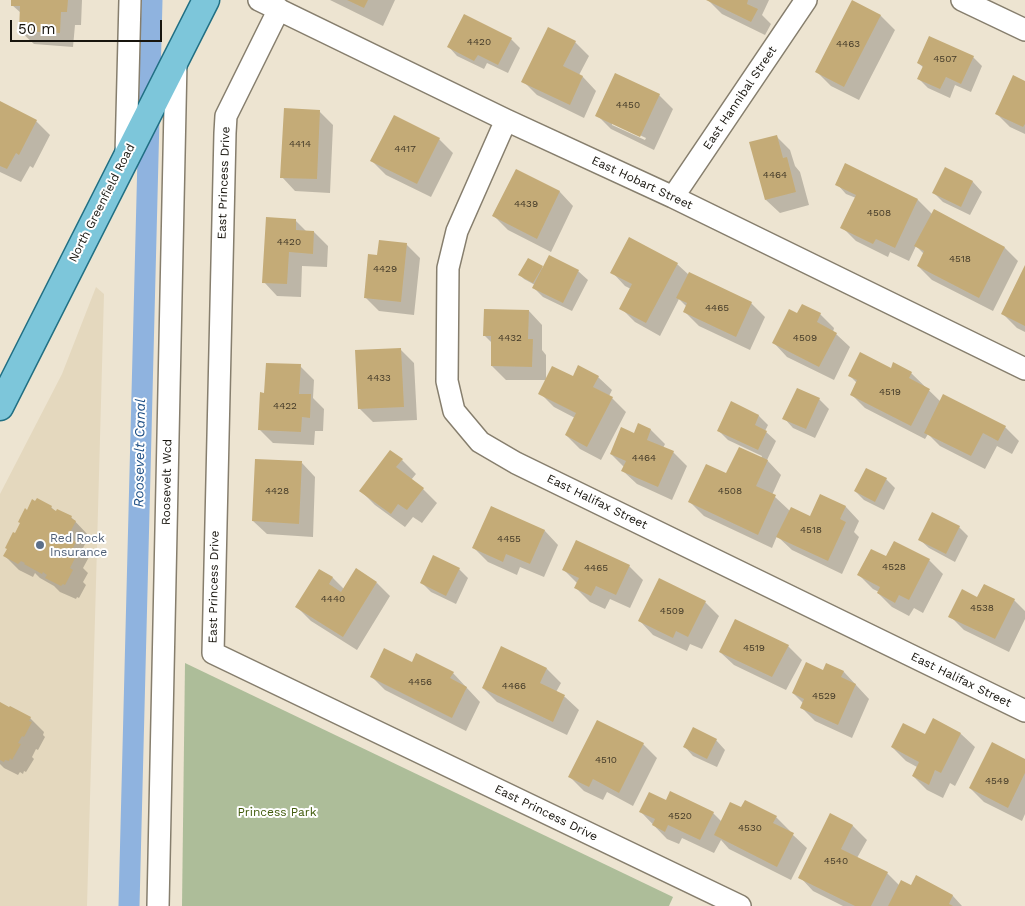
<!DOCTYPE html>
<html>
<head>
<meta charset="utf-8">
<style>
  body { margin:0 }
  #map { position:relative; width:1025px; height:906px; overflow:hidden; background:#ede4d1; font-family:"Work Sans",sans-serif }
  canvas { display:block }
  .scale { position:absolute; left:10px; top:20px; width:152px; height:22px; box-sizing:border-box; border:2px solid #18150e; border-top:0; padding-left:6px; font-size:15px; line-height:18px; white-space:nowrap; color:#18150e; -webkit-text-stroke:4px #fff; paint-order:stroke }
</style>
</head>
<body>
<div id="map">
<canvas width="1025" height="906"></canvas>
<div class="scale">50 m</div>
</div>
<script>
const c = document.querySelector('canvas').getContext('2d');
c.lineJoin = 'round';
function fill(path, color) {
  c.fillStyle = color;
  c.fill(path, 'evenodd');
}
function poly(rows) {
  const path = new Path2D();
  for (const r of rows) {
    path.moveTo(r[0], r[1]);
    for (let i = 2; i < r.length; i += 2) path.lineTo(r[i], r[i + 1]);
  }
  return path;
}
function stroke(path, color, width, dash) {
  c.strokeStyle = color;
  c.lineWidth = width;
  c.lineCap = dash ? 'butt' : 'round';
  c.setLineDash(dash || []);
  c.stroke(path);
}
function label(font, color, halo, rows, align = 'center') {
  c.font = font + ' "Work Sans",sans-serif';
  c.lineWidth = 4;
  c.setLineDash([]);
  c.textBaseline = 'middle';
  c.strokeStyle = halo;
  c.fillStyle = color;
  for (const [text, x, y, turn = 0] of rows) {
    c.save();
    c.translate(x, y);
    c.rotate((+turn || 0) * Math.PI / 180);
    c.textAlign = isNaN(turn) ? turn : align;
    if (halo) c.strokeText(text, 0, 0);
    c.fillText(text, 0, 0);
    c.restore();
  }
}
fill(poly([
  [96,287,104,294,87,906,0,906,0,494,62,374]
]), '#e4d8be');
fill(poly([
  [185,663,673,897,669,906,182,906]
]), '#adbd99');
fill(poly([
  [13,0,82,0,81,25,75,25,73,47,34,44,20,31,21,13,12,5],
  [330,0,395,0,383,26],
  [708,0,769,0,762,15,771,24,765,35,722,14],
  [853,2,881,16,895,30,859,100,831,86,817,72],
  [511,39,520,48,508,73,487,63,484,69,457,56,448,46],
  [575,42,589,56,579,75,583,77,596,91,584,118,537,95,523,81],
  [973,57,982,66,971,92,955,85,950,98,928,88,919,79,924,68,918,63],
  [1025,83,1025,134,1010,127,996,113],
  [659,95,673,109,654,150,611,129,597,115],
  [612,122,646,138,645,140,612,125],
  [0,103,36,121,50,135,33,168,30,166,21,182,0,172],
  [319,111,333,125,330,193,295,191,282,177],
  [776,136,790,150,795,166,800,172,809,205,780,213,766,200],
  [439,139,453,153,431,197,386,175,372,161],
  [945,169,973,182,982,192,970,215,943,202,934,193],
  [517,171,560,192,573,206,551,252,508,230,494,216],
  [837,184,918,200,932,214,1005,248,1018,261,993,311,932,280,918,266,924,254,916,246,909,261,890,252,888,257,856,241,842,227,856,198,846,194],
  [295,220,307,232,314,232,328,246,327,267,302,266,301,297,277,296,264,282],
  [406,244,420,258,414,315,379,311,365,297],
  [677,264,689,275,751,303,765,317,750,350,699,326,685,312,687,307,679,299,660,336,635,322,621,308,631,289,625,286,612,272],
  [542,267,543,268,578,271,588,280,572,311,543,297,534,288,535,285,524,279,520,275],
  [1025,268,1025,332,1017,328,1003,314],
  [803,306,820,314,834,328,833,332,836,334,850,347,834,380,787,357,774,343,798,315],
  [529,311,542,325,542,350,546,355,546,380,506,380,492,366,492,343,484,335],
  [400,349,414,363,417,420,373,422,359,408],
  [300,366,314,380,313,398,324,409,323,431,315,431,314,445,273,443,259,429,265,394],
  [891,369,911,373,941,402,1005,427,1019,441,1012,454,997,446,985,469,940,446,928,434,925,439,865,408,851,394,857,383,850,376],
  [598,377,612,390,609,396,612,398,626,412,601,460,580,449,566,435,575,418,554,407,540,393,573,378],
  [819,399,829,409,815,438,793,428,784,418],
  [732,403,759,416,768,425,765,431,776,441,767,460,781,475,772,495,775,497,790,511,810,518,821,495,846,507,859,521,854,532,859,537,842,574,792,550,777,536,772,548,704,516,690,502,727,475,761,458,762,456,728,440,718,430],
  [639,425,651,430,665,444,663,448,673,452,687,466,672,500,637,484,623,471,624,467,611,454,635,434],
  [402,460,416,474,411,480,423,489,437,503,422,523,413,517,405,527,375,505,361,491],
  [302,463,315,477,313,537,267,534,253,521],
  [886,479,895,488,884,510,864,500,855,491],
  [51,507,56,512,71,517,89,536,82,550,89,557,83,568,88,573,83,582,86,585,79,598,77,597,76,599,60,592,54,586,40,578,35,573,33,577,19,570,5,556,28,511],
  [492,507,545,531,558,545,544,577,520,567,517,575,488,562,474,548],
  [959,527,968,536,955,562,929,548,919,539],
  [887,558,929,560,943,574,923,613,914,608,909,616,892,607,878,593,879,592,873,589,859,575],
  [629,566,643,580,630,608,610,599,605,609,590,602,576,588,578,584,564,570],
  [459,569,468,578,456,604,431,592,422,583],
  [320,570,333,578,344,589,377,583,390,596,357,650,311,621,297,607],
  [1014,600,1025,611,1025,619,1009,652,964,630,950,616],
  [705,602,719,616,702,649,690,644,687,651,653,635,640,621],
  [788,646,802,660,786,690,734,665,720,652],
  [502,648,547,669,561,683,556,692,565,697,579,710,567,735,497,702,483,688],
  [412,663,453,673,480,702,466,731,385,690,371,676],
  [827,664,844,672,869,699,852,738,815,721,801,707,803,703,793,693,824,672],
  [0,704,30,718,44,732,43,735,45,737,38,750,36,749,32,757,34,759,26,772,24,771,23,774,20,772,18,775,4,768,0,764],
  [693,729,716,740,725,750,717,767,693,756,684,746],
  [961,734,975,747,955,786,950,783,943,798,927,790,913,776,917,767,906,761,892,747,926,735],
  [643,744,657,758,633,806,607,792,603,800,584,791,570,777],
  [1025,760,1025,814,1022,821,984,802,970,788],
  [666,801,713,813,722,822,741,809,776,817,790,831,789,833,793,835,807,848,791,880,729,849,721,840,714,853,682,838,679,844,667,839,640,811],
  [831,815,853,826,867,840,857,858,887,873,900,886,912,886,917,877,953,896,962,906,843,906,813,891,800,877]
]), '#0003');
stroke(poly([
  [129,906,152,0]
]), '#8fb3df', 21);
fill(poly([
  [11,0,68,0,67,12,61,12,60,33,19,31,20,6,11,6],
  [347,0,368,0,364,8],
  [706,0,748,0,747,4,758,9,751,22],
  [852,0,881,15,844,87,815,72],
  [464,14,512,38,498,65,478,55,474,61,447,47],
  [548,27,576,41,563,66,583,76,570,105,521,82],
  [929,36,974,56,961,84,946,77,940,89,917,79,923,66,917,63],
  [615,73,660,94,640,137,595,116],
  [1013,75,1025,81,1025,124,1023,127,995,114],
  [0,101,37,120,19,155,16,153,7,169,0,166],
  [284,108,320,110,317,179,280,178],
  [394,115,440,138,417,184,370,161],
  [777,135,783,158,787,157,796,192,765,200,749,142],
  [845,163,918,199,895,248,876,239,873,244,840,228,856,195,835,185],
  [945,167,973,181,961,207,932,193],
  [516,169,560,191,537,239,492,216],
  [934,209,1005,247,979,298,917,266,924,251,914,246],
  [266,217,296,219,296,230,314,231,313,254,289,252,287,284,262,283],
  [629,237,678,263,646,323,619,309,632,284,610,273],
  [379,240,407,243,401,302,364,298,368,254,377,255],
  [549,255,579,270,563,303,532,288],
  [528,258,543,266,533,283,518,275],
  [1025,265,1025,326,1001,314],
  [689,272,752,302,736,337,683,312,687,303,676,298],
  [802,304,821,313,817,322,837,333,819,367,772,343,789,309,797,313],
  [484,309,529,310,528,339,533,339,532,367,491,366,491,336,483,336],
  [401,348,404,407,358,409,355,350],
  [860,352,891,368,893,362,912,372,909,378,930,389,911,426,850,395,857,380,848,376],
  [266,363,301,364,299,394,311,394,310,418,302,417,301,432,258,430,260,392,264,393],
  [578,365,599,376,593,387,613,397,587,447,565,435,576,413,538,394,552,366,573,376],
  [797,388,820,398,806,429,782,419],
  [943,394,1006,426,998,441,983,433,971,456,924,433],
  [731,401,759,415,755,425,767,431,758,450,717,431],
  [638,423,651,429,647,440,674,451,658,487,621,471,626,461,610,454,621,427,634,433],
  [739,447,768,460,756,486,776,495,758,535,688,502,706,464,726,473],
  [390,450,403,459,396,467,424,488,407,510,398,504,391,514,359,491],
  [255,459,302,461,299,524,252,521],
  [866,468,887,478,875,502,854,491],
  [820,494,846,506,840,519,846,522,828,561,776,537,791,507,810,516],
  [37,498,52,506,51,508,56,511,57,509,72,516,71,518,76,521,67,538,76,542,69,555,75,558,70,568,73,570,65,585,63,584,61,586,45,578,47,575,43,572,42,574,24,564,25,563,21,561,18,564,3,556,7,549,5,548,13,532,15,533,20,523,18,522,25,508,27,510,32,499,35,501],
  [491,506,545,530,530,564,506,554,503,562,472,548],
  [932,512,960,526,946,554,918,540],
  [576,540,630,565,616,595,596,586,591,596,574,588,579,578,562,570],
  [894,541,930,559,909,600,899,595,895,603,877,593,880,587,857,575,871,549,886,556],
  [433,555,460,568,446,596,420,583],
  [356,568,377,582,343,637,295,607,319,569,333,577,329,584,341,592],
  [659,578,706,601,688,637,676,631,673,638,638,621],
  [984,584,1015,599,995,639,948,617,962,589,977,597],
  [735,619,789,645,772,677,719,652],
  [501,646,547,668,540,683,565,695,553,722,482,688],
  [384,648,412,662,416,653,454,672,450,678,467,687,452,718,370,677],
  [806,662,823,670,826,663,844,671,841,677,856,684,838,725,800,708,804,699,792,693],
  [0,702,9,707,10,706,31,717,29,721,32,722,24,737,22,736,18,743,21,744,12,760,10,758,9,761,5,760,4,762,0,760],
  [933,718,961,733,941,773,935,770,929,785,912,776,919,762,891,747,903,723,925,734],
  [597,720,644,743,619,793,593,779,589,787,568,777],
  [693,727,717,739,707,759,683,747],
  [992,742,1025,759,1025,773,1008,808,969,788],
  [670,791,714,812,700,840,668,825,665,832,652,825,655,819,639,812,649,792,666,800],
  [745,800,777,816,773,823,794,833,777,867,714,835,730,802,741,807],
  [830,813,853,825,841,849,888,872,871,906,855,906,798,878],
  [916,875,953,895,949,904,953,906,888,906,901,880,911,885]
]), '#c4ab77');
const minor = poly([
  [259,0,506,120,673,197,1025,369],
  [962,0,1025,30],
  [279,9,226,116,225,133,213,653,740,906],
  [506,120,457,231,448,268,447,381,454,411,480,442,516,463,1025,711],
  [126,155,130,0],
  [673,197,806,0],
  [158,906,176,61]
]);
const major = poly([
  [0,407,206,0]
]);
stroke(minor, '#867e6d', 24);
stroke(major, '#216f83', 29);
stroke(minor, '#fff', 21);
stroke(major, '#7dc6da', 26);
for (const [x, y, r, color] of [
  [40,545,5,"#5c6f8a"]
]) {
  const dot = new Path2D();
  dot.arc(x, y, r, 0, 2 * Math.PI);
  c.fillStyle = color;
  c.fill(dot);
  stroke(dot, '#fff', 2);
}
label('10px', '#433a28', null, [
  ["4420",479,42],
  ["4463",848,44],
  ["4507",945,59],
  ["4450",628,105],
  ["4414",300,144],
  ["4417",405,149],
  ["4464",775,175],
  ["4439",526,204],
  ["4508",879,213],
  ["4420",289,242],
  ["4518",960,259],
  ["4429",385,269],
  ["4465",717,308],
  ["4432",510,338],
  ["4509",805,338],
  ["4433",379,378],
  ["4519",890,392],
  ["4422",285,406],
  ["4464",644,458],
  ["4428",277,491],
  ["4508",730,491],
  ["4518",811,530],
  ["4455",509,539],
  ["4528",894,567],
  ["4465",596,568],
  ["4440",333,599],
  ["4538",982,608],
  ["4509",672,611],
  ["4519",754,648],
  ["4456",420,682],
  ["4466",514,686],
  ["4529",824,696],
  ["4510",606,760],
  ["4549",997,781],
  ["4520",680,816],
  ["4530",750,828],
  ["4540",836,861]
]);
label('12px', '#18150e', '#fff', [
  ["East Hannibal Street",740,98,-56],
  ["East Princess Drive",224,183,-88],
  ["East Hobart Street",642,183,25],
  ["North Greenfield Road",102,203,-63],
  ["Roosevelt Wcd",167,482,-89],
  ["East Halifax Street",597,502,26],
  ["East Princess Drive",214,587,-89],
  ["East Halifax Street",961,680,26],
  ["East Princess Drive",546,813,26]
]);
label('12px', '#4e5e75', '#fff', [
  ["Red Rock",50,538],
  ["Insurance",50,552]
], 'left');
label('12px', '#415b0c', '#fff', [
  ["Princess Park",277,812]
]);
label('italic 14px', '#1b4d84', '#fff', [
  ["Roosevelt Canal",140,453,-89]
]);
</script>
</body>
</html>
